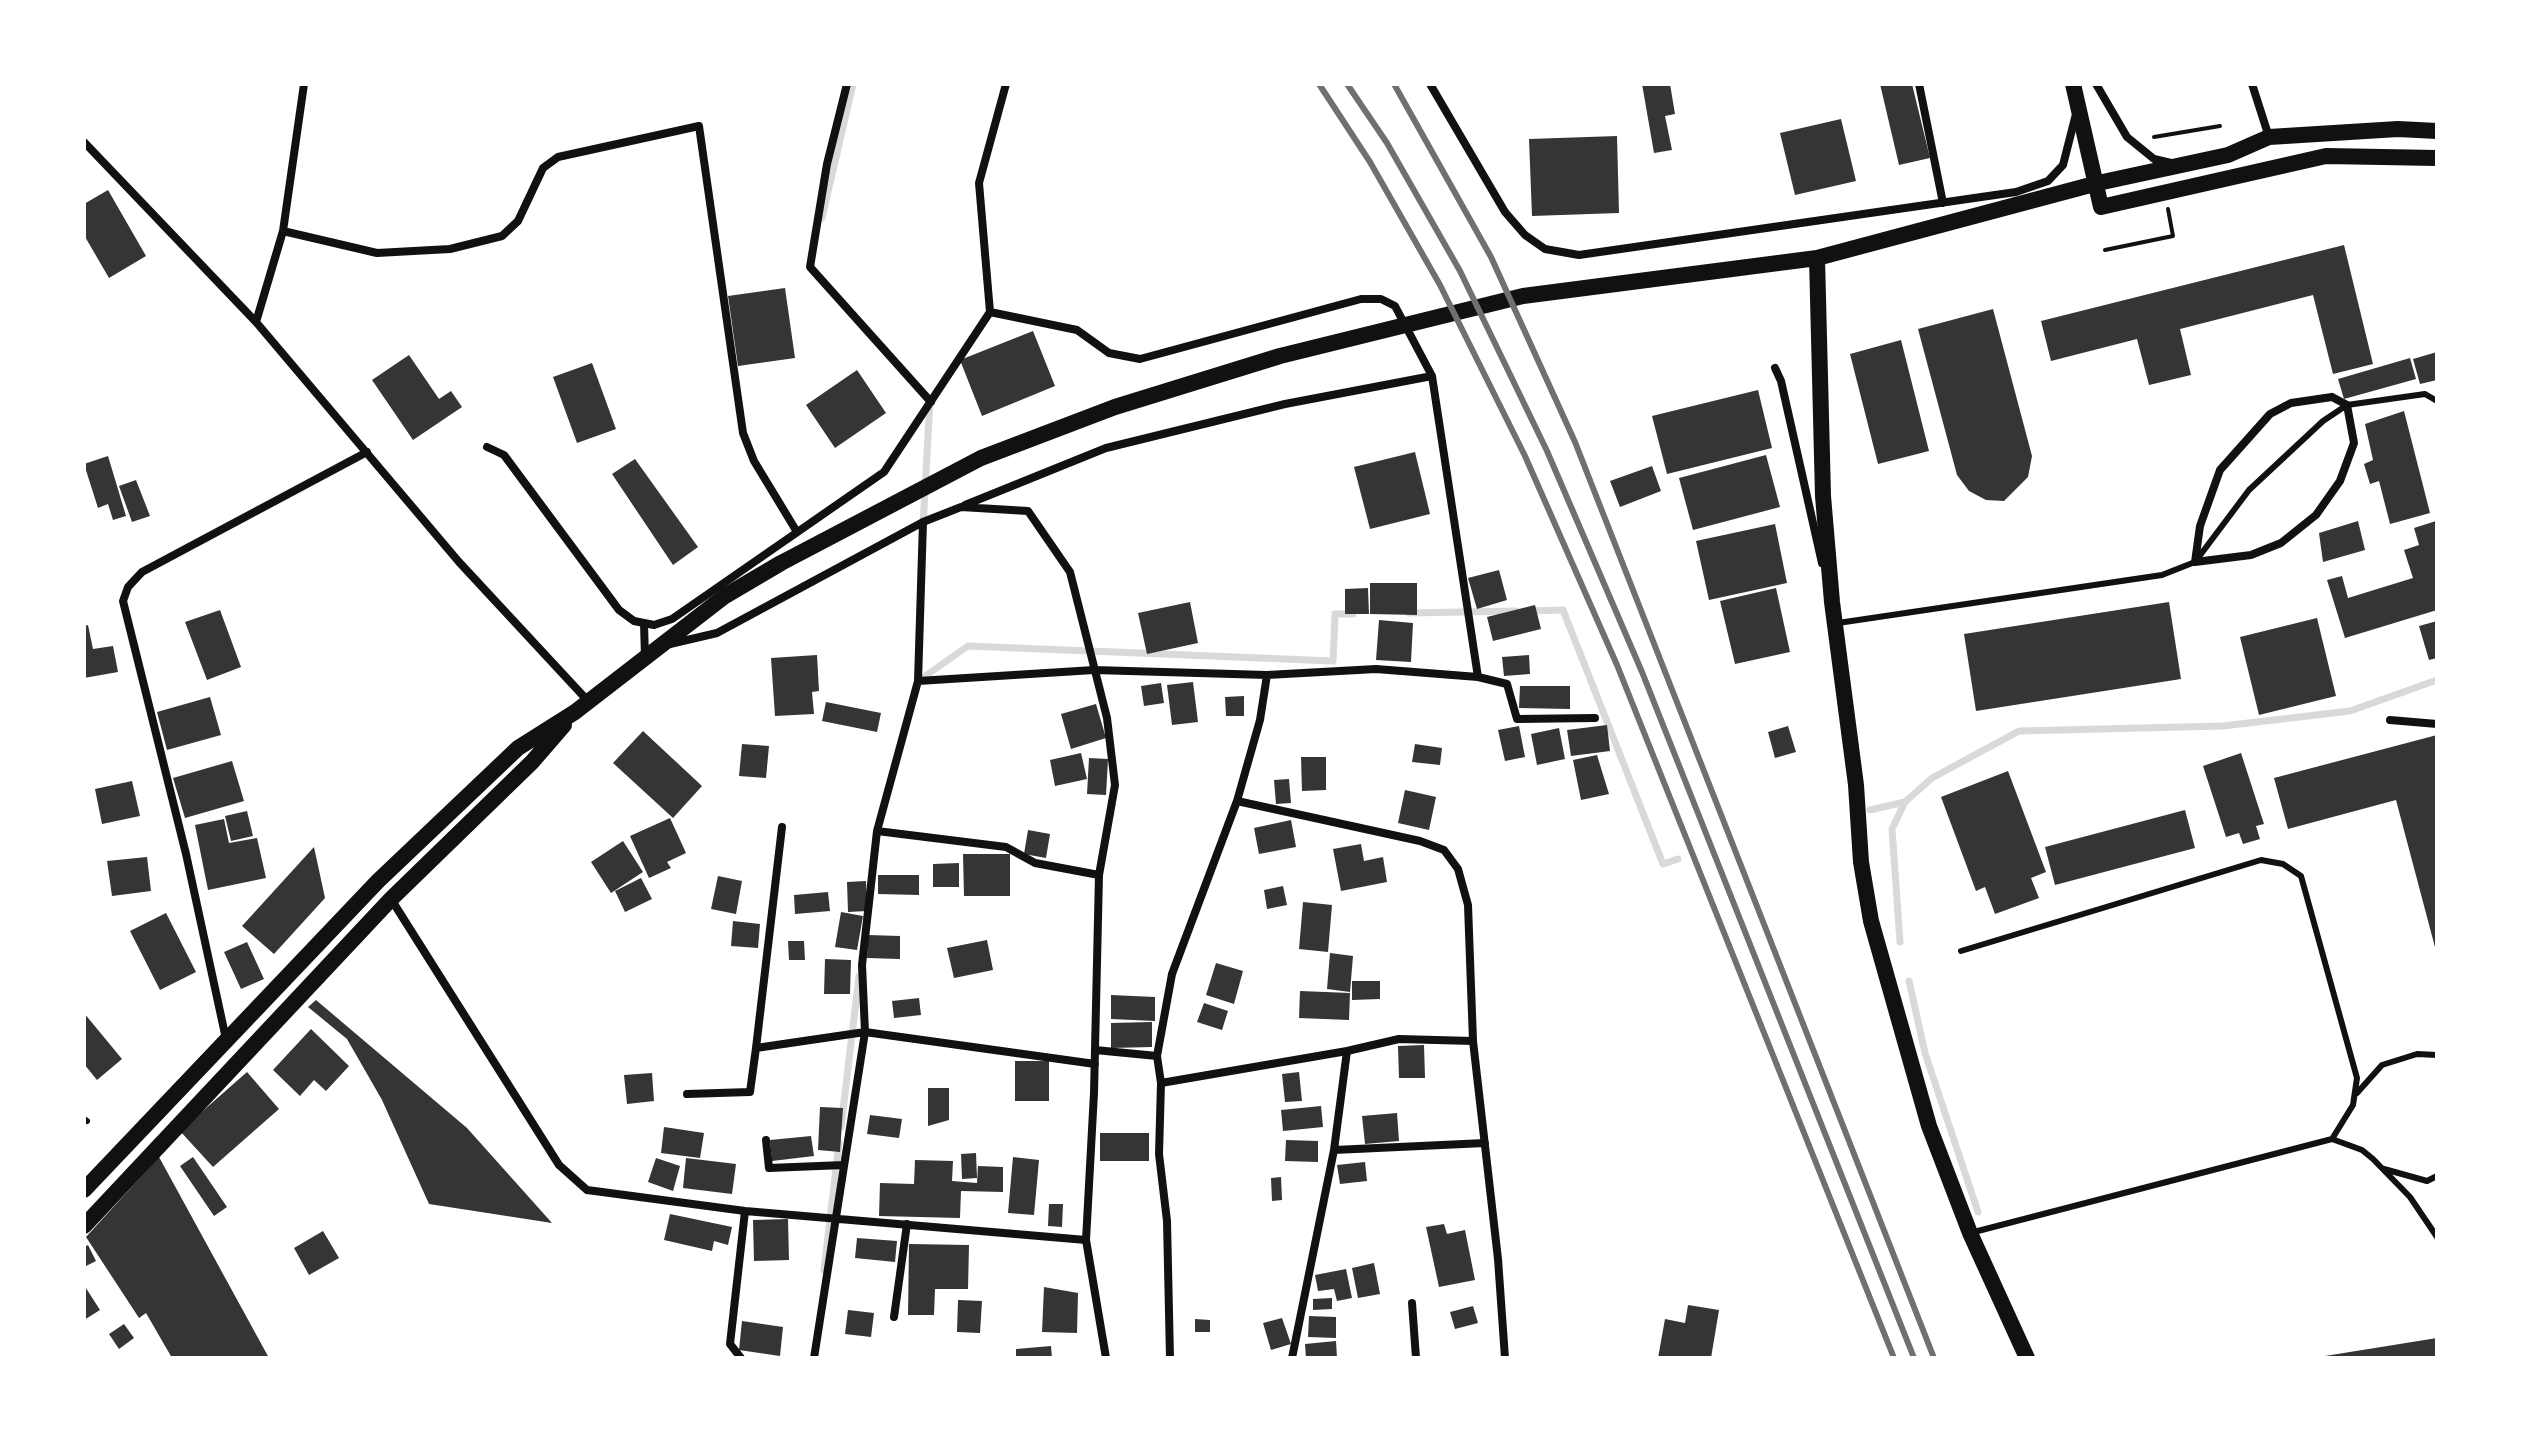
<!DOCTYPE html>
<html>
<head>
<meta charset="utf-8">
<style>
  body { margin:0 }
  #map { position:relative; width:2521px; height:1442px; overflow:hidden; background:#fff; font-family:"IBM Plex Sans",sans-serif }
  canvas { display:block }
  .frame { position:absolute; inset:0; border:86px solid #fff; pointer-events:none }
</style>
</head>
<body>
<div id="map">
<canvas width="2521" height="1442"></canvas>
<div class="frame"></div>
</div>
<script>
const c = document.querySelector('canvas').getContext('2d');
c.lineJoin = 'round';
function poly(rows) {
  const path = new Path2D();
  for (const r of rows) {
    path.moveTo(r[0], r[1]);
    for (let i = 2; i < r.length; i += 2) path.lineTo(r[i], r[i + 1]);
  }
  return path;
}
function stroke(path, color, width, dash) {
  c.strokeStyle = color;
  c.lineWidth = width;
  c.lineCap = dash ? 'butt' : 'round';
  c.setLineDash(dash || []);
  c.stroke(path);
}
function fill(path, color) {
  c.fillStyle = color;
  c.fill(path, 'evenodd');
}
stroke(poly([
  [822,218,853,84],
  [923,526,930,400],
  [1529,611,1563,610,1663,864,1678,859],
  [1409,613,1516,611],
  [918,681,968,646,1333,661,1335,614,1353,614],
  [1870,810,1905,802],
  [1900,942,1892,829,1905,802,1932,778,2019,731,2223,726,2350,711,2437,680],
  [1909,981,1925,1053,1978,1212],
  [841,1127,859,976],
  [824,1270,839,1143]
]), '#d9d9d9', 7);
fill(poly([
  [1642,84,1670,84,1675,114,1665,116,1672,150,1654,153],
  [1880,84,1912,84,1930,158,1899,165],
  [1841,119,1856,181,1795,195,1780,133],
  [1617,136,1619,213,1532,216,1529,139],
  [108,190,146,256,109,278,84,235,84,204],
  [2344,245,2373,364,2333,374,2313,295,2180,329,2191,375,2149,385,2137,339,2051,361,2041,321],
  [785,288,795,358,738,366,728,296],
  [1993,309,2032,456,2028,477,2004,501,1986,500,1969,491,1957,475,1918,329],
  [1033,331,1055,386,982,416,960,360],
  [1901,340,1929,451,1878,464,1850,354],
  [2437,352,2437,380,2420,384,2413,359],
  [409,355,439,399,451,391,462,407,413,440,372,380],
  [2410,358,2416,379,2344,399,2338,379],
  [592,363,616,429,577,443,553,377],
  [857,370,886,413,835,448,806,405],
  [1758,390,1772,448,1667,474,1652,416],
  [2404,411,2430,513,2390,524,2379,481,2370,484,2364,464,2373,460,2365,424],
  [1415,452,1430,514,1370,529,1354,467],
  [1766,455,1780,507,1693,530,1679,478],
  [108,456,126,516,113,520,108,504,98,508,84,464],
  [635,459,698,547,673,565,612,474],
  [1652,466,1661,491,1620,507,1610,481],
  [136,480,150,516,132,522,119,486],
  [2358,521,2365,550,2323,562,2319,533],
  [2436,521,2437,610,2345,638,2327,580,2342,576,2348,598,2413,578,2404,550,2419,545,2414,528],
  [1775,524,1787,583,1709,600,1696,541],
  [1499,570,1507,600,1477,609,1468,578],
  [1370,583,1417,583,1417,615,1370,614],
  [1368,588,1369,614,1345,614,1345,589],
  [1776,588,1790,652,1735,664,1720,601],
  [1190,602,1198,643,1147,654,1138,613],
  [2169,602,2181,679,1976,711,1964,634],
  [1535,605,1541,629,1493,641,1487,617],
  [220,610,241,667,207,680,185,622],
  [2317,618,2336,696,2259,715,2240,637],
  [1379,620,1413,623,1411,662,1376,660],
  [2437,621,2437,658,2429,660,2419,626],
  [88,625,93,649,113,646,118,672,84,678,84,626],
  [817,655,819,691,812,692,814,714,775,716,771,658],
  [1529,655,1530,674,1504,676,1502,657],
  [1193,682,1198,722,1172,725,1167,685],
  [1161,683,1164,703,1144,706,1141,686],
  [1520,686,1570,686,1570,709,1519,708],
  [1244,696,1244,716,1226,716,1225,697],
  [210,697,221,735,167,750,157,712],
  [826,702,881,713,877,732,822,721],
  [1096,704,1106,738,1071,749,1061,714],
  [1607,725,1610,751,1571,756,1567,730],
  [1519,726,1525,757,1505,761,1498,730],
  [1788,726,1796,752,1775,758,1768,732],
  [1559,728,1565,759,1537,765,1531,734],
  [643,731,702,786,673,818,613,763],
  [2437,735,2437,951,2436,951,2396,800,2288,829,2274,778],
  [742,744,769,746,766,778,739,776],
  [1415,744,1442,748,1440,765,1412,762],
  [1081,753,1087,779,1055,786,1050,760],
  [2241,753,2264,824,2256,826,2260,839,2243,844,2239,833,2226,837,2203,766],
  [1597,755,1609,794,1581,800,1573,760],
  [1301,757,1326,757,1326,790,1302,791],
  [1089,758,1108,759,1106,795,1087,794],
  [232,761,244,801,185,818,173,778],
  [2008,771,2046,872,2031,878,2039,898,1995,914,1985,887,1976,891,1941,797],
  [1289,779,1291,803,1276,804,1274,780],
  [132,781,140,816,102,824,95,789],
  [1405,790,1436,797,1429,830,1398,823],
  [2185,810,2195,848,2055,885,2045,847],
  [247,811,253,836,231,841,225,816],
  [670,818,686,853,667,862,671,868,649,878,630,836],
  [224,819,229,843,257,838,266,878,208,890,195,825],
  [1291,820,1296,847,1259,854,1254,828],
  [1028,830,1050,834,1046,858,1024,854],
  [623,841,643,872,611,893,591,862],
  [1361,844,1364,861,1383,857,1387,882,1341,891,1333,849],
  [314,847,325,898,274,954,242,926],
  [963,854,1010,854,1010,896,964,896],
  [147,857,151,891,112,896,107,861],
  [959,863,959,887,933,887,933,864],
  [878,875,919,875,919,895,878,894],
  [718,876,742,881,736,914,711,909],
  [641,878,652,899,625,912,615,891],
  [866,881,867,911,848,912,847,882],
  [1283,886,1287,905,1267,909,1264,890],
  [828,892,830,911,795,914,794,895],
  [1303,902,1332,905,1328,952,1299,949],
  [841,912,863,916,857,950,835,947],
  [166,913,196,972,160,990,130,931],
  [733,921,760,924,758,948,731,946],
  [868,935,900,936,900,959,867,958],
  [987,940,993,970,954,978,947,948],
  [788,941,804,941,805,960,789,960],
  [247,942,264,979,241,989,224,952],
  [1330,953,1353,956,1350,992,1327,989],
  [825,959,851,960,850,994,824,994],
  [1216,963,1243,971,1234,1004,1206,995],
  [1352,981,1380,981,1380,999,1352,1000],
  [1300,991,1350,993,1349,1020,1299,1018],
  [1111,995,1155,997,1155,1021,1111,1019],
  [919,998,921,1015,894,1018,892,1001],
  [316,1000,467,1128,552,1223,429,1204,382,1100,347,1039,308,1007],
  [1204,1003,1228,1011,1222,1030,1197,1022],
  [84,1013,122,1059,97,1080,84,1064],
  [1152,1022,1152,1047,1111,1048,1111,1023],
  [311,1029,349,1066,326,1091,314,1080,300,1096,273,1070],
  [1424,1045,1425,1078,1399,1078,1398,1046],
  [1015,1061,1049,1061,1049,1101,1015,1101],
  [247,1072,279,1109,213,1167,180,1131],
  [1299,1072,1302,1101,1285,1102,1282,1074],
  [652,1073,654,1101,627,1104,624,1075],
  [928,1088,949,1088,949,1120,928,1126],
  [1321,1106,1323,1127,1283,1131,1281,1110],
  [820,1107,843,1108,840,1152,818,1150],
  [1397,1113,1399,1141,1365,1144,1362,1116],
  [870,1115,902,1119,899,1138,867,1134],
  [664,1127,704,1133,700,1158,661,1153],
  [1100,1133,1149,1133,1149,1161,1100,1161],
  [811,1136,814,1156,772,1161,770,1140],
  [1286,1140,1318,1141,1318,1162,1285,1161],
  [976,1153,977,1178,962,1179,961,1154],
  [159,1157,269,1358,172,1358,146,1313,139,1318,86,1237],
  [193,1157,227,1207,214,1216,180,1166],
  [1013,1157,1039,1160,1034,1215,1008,1213],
  [656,1158,680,1166,673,1191,648,1182],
  [686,1158,736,1164,732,1194,683,1188],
  [915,1160,953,1161,952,1181,977,1183,978,1166,1003,1167,1003,1192,961,1191,960,1218,879,1216,880,1183,914,1184],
  [1365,1162,1367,1181,1340,1184,1337,1165],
  [1281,1177,1282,1200,1272,1201,1271,1178],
  [1049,1204,1063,1204,1062,1227,1048,1226],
  [670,1214,732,1227,728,1245,714,1241,712,1251,664,1240],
  [788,1219,789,1260,754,1261,753,1220],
  [1444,1224,1447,1234,1465,1230,1475,1280,1439,1287,1426,1227],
  [323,1231,339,1258,309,1275,294,1248],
  [857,1238,897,1241,895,1262,855,1258],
  [909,1244,969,1245,968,1289,935,1289,934,1315,908,1315],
  [88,1245,96,1261,84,1267,84,1247],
  [1374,1263,1380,1294,1358,1298,1352,1268],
  [1346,1269,1352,1298,1337,1301,1334,1289,1318,1291,1315,1275],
  [84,1285,100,1310,84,1320],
  [1044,1287,1078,1293,1077,1333,1042,1332],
  [1332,1298,1332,1309,1313,1310,1313,1299],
  [958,1300,982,1301,980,1333,957,1332],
  [1688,1305,1719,1310,1711,1358,1658,1358,1665,1319,1685,1323],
  [1473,1306,1478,1323,1455,1329,1450,1312],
  [848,1310,874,1313,871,1337,845,1334],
  [1309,1316,1336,1317,1336,1338,1308,1337],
  [1282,1318,1291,1344,1271,1350,1263,1323],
  [1195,1319,1210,1320,1210,1332,1195,1332],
  [742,1321,783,1327,780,1356,739,1350],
  [124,1324,134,1338,119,1349,109,1334],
  [2437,1338,2437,1358,2325,1358,2325,1356],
  [1336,1341,1337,1358,1306,1358,1305,1344],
  [1051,1346,1052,1358,1016,1358,1016,1349]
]), '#353535');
stroke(poly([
  [2154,137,2220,126],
  [2105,250,2173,236,2168,209]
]), '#111', 4);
stroke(poly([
  [1838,623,2162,575,2195,562,2249,490,2323,421,2347,405,2425,394,2437,401],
  [1961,951,2261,860,2283,864,2301,876,2357,1078,2353,1105,2332,1139],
  [2357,1093,2382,1065,2417,1054,2437,1055],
  [84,1119,87,1121],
  [2384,1169,2427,1181,2437,1176],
  [1974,1232,2332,1139,2362,1150,2373,1159,2410,1197,2437,1237]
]), '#111', 6);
stroke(poly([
  [847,84,827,164,810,267,931,402],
  [1430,84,1505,212,1525,235,1545,249,1579,255,2016,192,2048,181,2063,165,2076,114],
  [1919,84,1943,203],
  [2096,84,2127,137,2154,159,2171,163],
  [2252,84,2269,137],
  [84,142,256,322,459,562,588,701],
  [283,231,377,253,450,249,502,236,518,221,543,168,558,157,699,126,743,433,754,461,797,532],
  [256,322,283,231,304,84],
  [1775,368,1781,381,1822,563],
  [2332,397,2347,405,2354,443,2340,481,2316,515,2281,543,2251,555,2195,562,2200,526,2220,470,2270,414,2291,403,2332,397],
  [487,447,504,455,619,610,634,621,654,625,672,619,884,472,990,312,979,183,1006,84],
  [965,505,1106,448,1285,404,1432,376,1395,306,1381,299,1361,299,1140,359,1109,353,1077,330,990,312],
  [644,623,645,658],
  [670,644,717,633,923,522,961,507,1028,511,1070,572,1107,718,1115,785,1099,875,1094,1093,1086,1240,1106,1358],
  [1267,675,1376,669,1478,677,1432,376],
  [1478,677,1507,684,1517,719,1595,718],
  [918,681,1094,670,1267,675,1260,720,1237,801,1420,841,1444,850,1458,869,1468,905,1473,1041,1498,1259,1505,1358],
  [2390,720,2437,724],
  [782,827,756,1048,865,1032,1095,1064],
  [877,831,1006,847,1035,863,1099,875],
  [391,899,559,1165,587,1190,745,1211,1086,1240],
  [226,1039,186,854,123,601,128,587,142,572,367,452],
  [1095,1050,1157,1056],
  [1161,1083,1347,1051],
  [687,1094,750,1092,756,1048],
  [766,1140,769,1168,844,1165],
  [1334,1150,1485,1143],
  [1412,1303,1416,1358],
  [894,1317,907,1224],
  [741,1358,730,1344,745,1211],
  [814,1358,865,1032,862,965,877,831,918,681,923,522],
  [1170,1358,1167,1221,1159,1154,1161,1083,1157,1056,1172,974,1237,801],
  [1292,1358,1334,1150,1347,1051,1399,1039,1473,1041]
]), '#111', 8);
stroke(poly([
  [2073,84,2101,207,2326,156,2437,158],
  [1817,258,1823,496,1832,602,1856,785,1861,862,1871,921,1929,1126,1970,1233,2027,1358],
  [84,1190,378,881,518,748,575,712,725,596,781,563,981,458,1115,407,1280,356,1523,296,1817,258,2098,183,2228,155,2269,137,2398,129,2437,131],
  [84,1226,391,899,532,762,564,725]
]), '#111', 16);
stroke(poly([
  [1319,84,1370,162,1440,285,1525,456,1617,665,1894,1358],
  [1347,84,1387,143,1460,271,1547,451,1642,672,1914,1358],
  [1394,84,1491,257,1575,442,1934,1358]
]), '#707070', 6);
</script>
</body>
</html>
